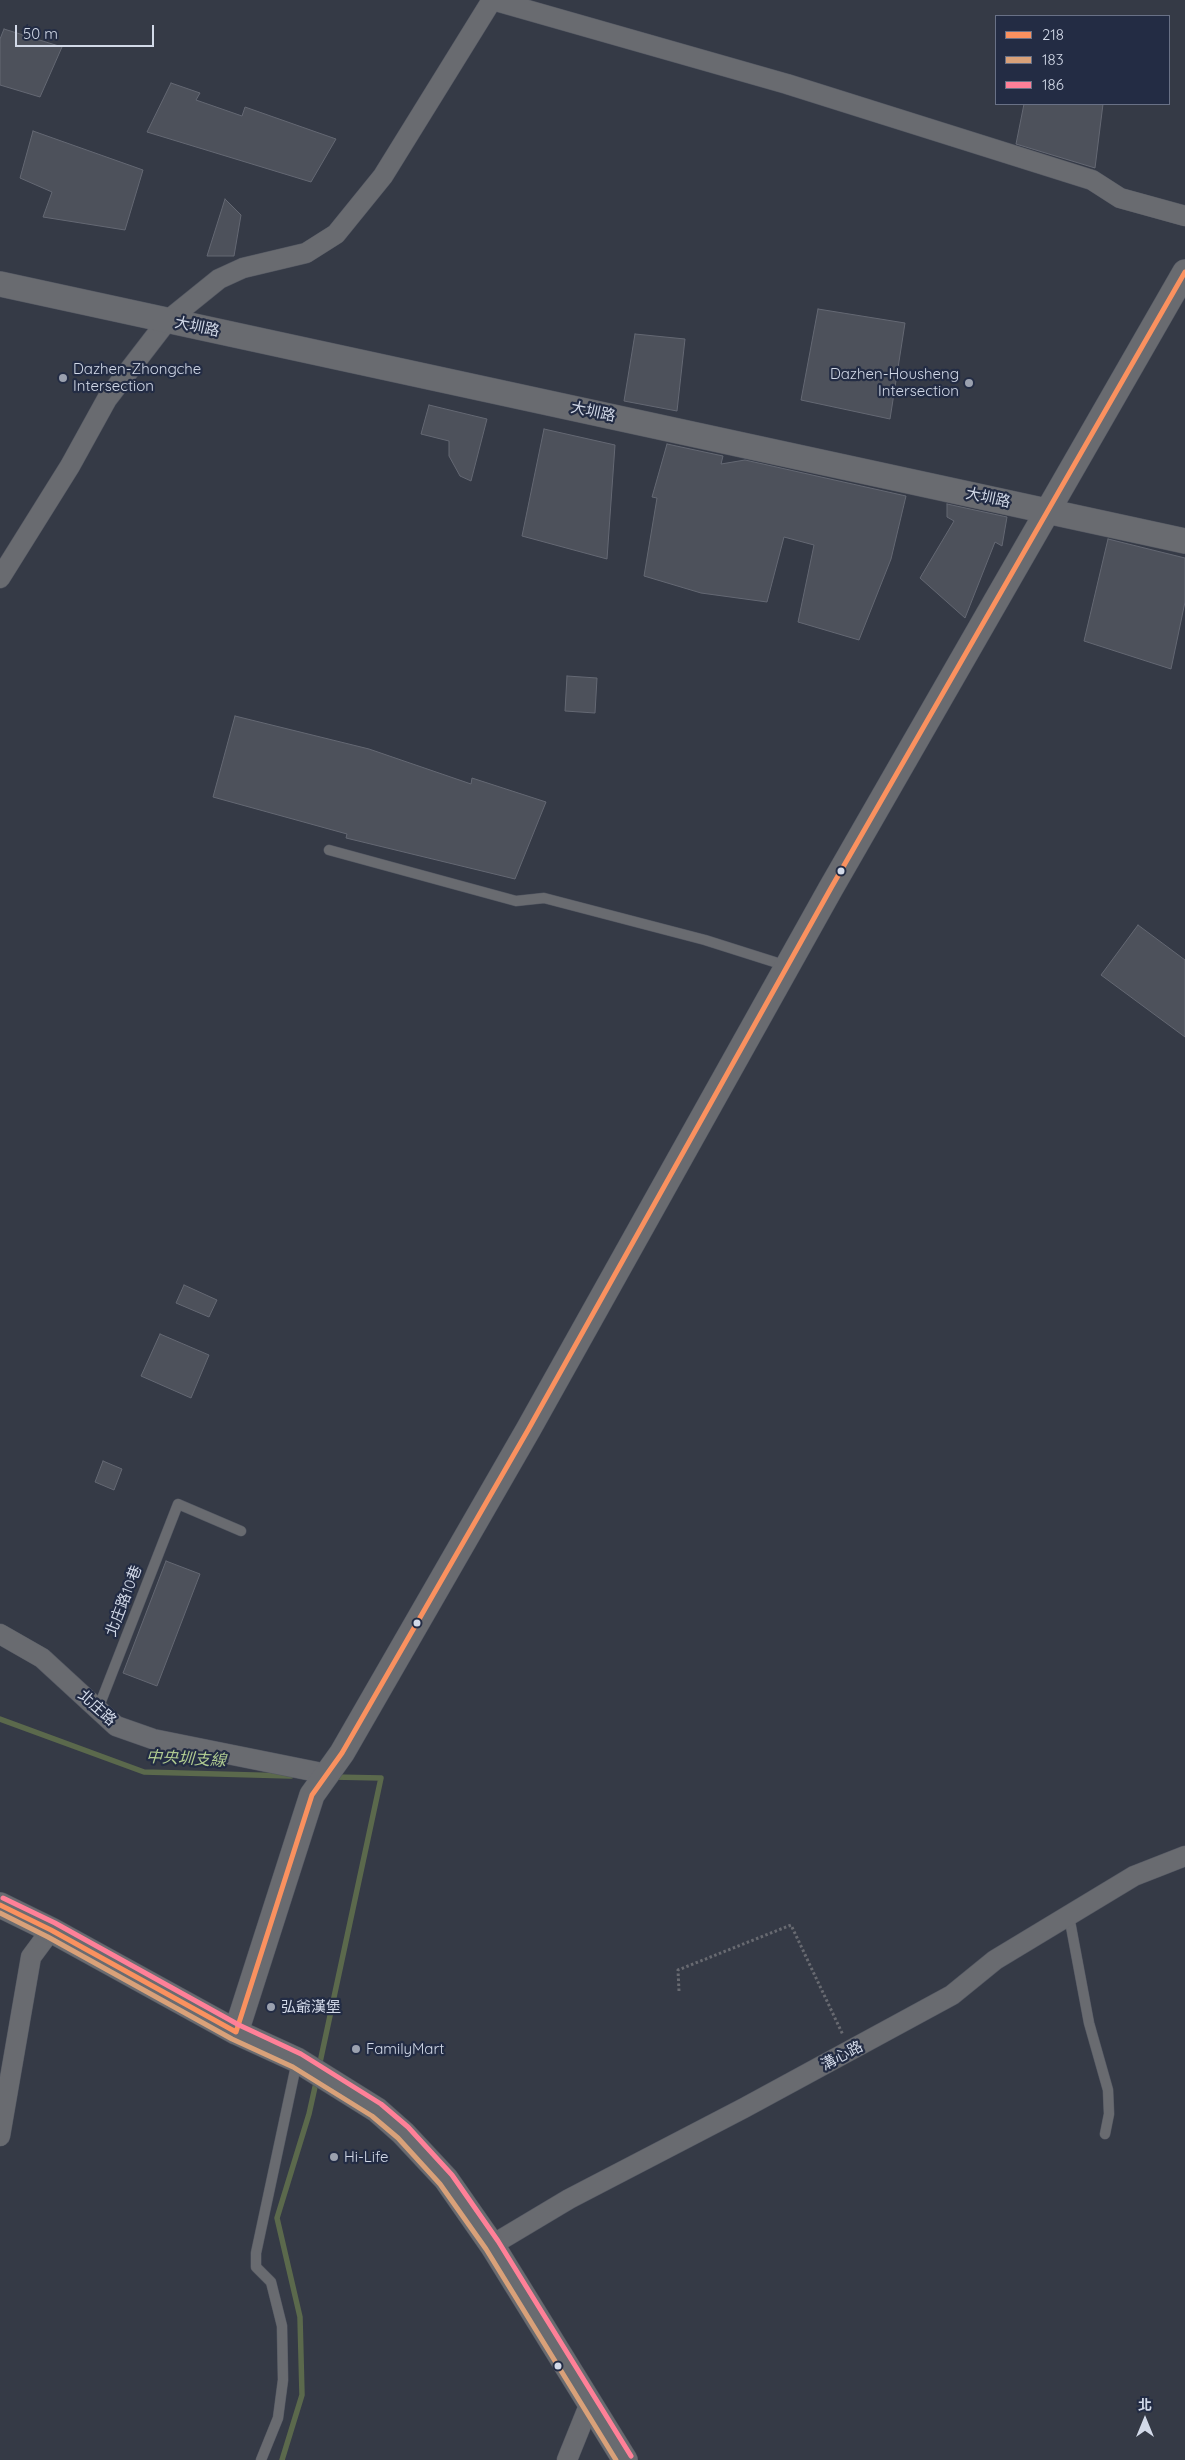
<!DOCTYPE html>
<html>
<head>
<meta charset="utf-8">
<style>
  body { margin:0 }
  #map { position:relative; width:1185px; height:2460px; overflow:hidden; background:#353a46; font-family:Quicksand,"Noto Sans TC",sans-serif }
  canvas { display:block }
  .legend { position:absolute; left:995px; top:15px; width:175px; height:90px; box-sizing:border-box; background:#232c44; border:1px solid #697186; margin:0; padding:6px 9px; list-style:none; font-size:15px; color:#d2d9e8 }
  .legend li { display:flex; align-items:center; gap:10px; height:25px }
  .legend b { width:25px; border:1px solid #697186 }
  .north { position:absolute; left:1120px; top:2395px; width:50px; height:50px; -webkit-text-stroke:4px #232c44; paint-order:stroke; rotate:0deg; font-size:14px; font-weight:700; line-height:20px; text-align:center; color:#d2d9e8 }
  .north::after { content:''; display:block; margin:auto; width:18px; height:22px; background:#d2d9e8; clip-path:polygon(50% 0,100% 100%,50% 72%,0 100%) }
  .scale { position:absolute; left:15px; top:25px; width:139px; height:22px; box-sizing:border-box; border:2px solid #d2d9e8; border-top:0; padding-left:6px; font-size:15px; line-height:18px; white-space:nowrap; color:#d2d9e8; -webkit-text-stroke:4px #232c44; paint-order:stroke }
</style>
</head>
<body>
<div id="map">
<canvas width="1185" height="2460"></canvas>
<ul class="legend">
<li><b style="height:6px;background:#fa915f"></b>218</li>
<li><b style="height:6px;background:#d9a179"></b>183</li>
<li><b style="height:6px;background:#ff8098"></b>186</li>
</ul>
<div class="north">北</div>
<div class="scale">50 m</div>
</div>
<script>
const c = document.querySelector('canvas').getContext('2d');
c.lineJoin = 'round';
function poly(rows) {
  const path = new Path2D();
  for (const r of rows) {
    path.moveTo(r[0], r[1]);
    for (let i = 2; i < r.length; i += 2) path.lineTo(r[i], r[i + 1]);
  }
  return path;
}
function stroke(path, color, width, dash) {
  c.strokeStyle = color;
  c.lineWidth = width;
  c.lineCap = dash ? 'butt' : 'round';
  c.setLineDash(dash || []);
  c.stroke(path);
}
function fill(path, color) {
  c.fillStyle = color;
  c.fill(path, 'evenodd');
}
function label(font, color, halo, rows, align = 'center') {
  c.font = font + ' Quicksand,"Noto Sans TC",sans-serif';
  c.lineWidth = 4.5;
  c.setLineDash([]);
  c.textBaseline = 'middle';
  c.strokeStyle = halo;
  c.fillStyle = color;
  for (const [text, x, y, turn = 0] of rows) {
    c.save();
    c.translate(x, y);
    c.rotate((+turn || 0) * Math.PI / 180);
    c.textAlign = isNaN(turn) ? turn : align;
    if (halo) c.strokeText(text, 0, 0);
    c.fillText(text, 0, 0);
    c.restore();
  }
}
stroke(poly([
  [0,1719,144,1772,291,1776],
  [319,2067,381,1778,333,1777],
  [282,2460,302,2395,300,2317,277,2218,309,2114,317,2078]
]), '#5b694c', 5.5);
const building = poly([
  [4,29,62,47,40,97,0,85,0,39,4,29],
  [171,83,200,93,196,100,242,116,245,107,336,139,311,182,147,132,171,83],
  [1024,104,1103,104,1095,168,1016,144,1024,104],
  [33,131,143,170,125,230,43,217,52,192,20,178,33,131],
  [225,199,241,215,234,256,207,256,225,199],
  [818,309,905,323,890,419,801,400,818,309],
  [635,334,685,339,677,411,624,401,635,334],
  [429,405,487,419,471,481,460,476,449,456,449,441,421,434,429,405],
  [544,429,615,445,607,559,522,536,544,429],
  [667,444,723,456,721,464,745,460,906,496,891,559,859,640,798,622,814,545,784,537,767,602,701,593,644,576,657,498,652,497,667,444],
  [947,504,1007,517,1002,546,995,542,965,618,920,578,954,521,947,517,947,504],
  [1108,539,1185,558,1185,602,1171,669,1084,641,1108,539],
  [567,676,597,678,595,713,565,711,567,676],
  [235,716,369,749,471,784,472,778,546,802,515,879,346,838,347,834,213,797,235,716],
  [1138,925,1185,960,1185,1037,1101,975,1138,925],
  [184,1285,217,1300,209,1317,176,1303,184,1285],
  [160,1334,209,1355,191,1398,141,1376,160,1334],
  [103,1461,122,1469,114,1490,95,1482,103,1461],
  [166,1561,200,1574,157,1686,123,1673,166,1561]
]);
fill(building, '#4d515b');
stroke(building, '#646873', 1);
const service = poly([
  [329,850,516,901,544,898,705,940,787,966],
  [98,1709,178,1504,241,1531],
  [1069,1916,1089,2023,1108,2090,1109,2114,1105,2134],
  [261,2460,278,2418,283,2380,282,2326,271,2282,256,2267,256,2253,297,2061]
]);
const minor = poly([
  [492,0,787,84,1092,180,1120,198,1185,216],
  [0,578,70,466,107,399,167,321,219,279,243,268,306,253,336,234,383,176,492,0],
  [0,1634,42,1658,116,1726,153,1739,327,1774],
  [0,2136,31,1957,51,1930],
  [492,2245,569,2199,744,2108,952,1995,995,1960,1134,1876,1185,1856],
  [567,2460,590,2403]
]);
const tertiary = poly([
  [0,284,1185,541],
  [0,1905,51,1930,236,2032,297,2060,377,2110,403,2133,446,2179,492,2245,625,2460],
  [236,2032,312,1795,342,1753,528,1430,831,888,1185,272]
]);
stroke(service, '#535762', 11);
stroke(minor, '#535762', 21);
stroke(tertiary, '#535762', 26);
stroke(poly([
  [679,1991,678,1970,791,1925,843,2035]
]), '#686a71', 3, [2.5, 2.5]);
stroke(service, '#696b70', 10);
stroke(minor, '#696b70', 20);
stroke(tertiary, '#696b70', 25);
stroke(poly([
  [0,1905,51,1930,236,2032],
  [236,2032,312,1795,342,1753,528,1430,831,888,1185,272]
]), '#fa915f', 5);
stroke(poly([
  [0,1913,48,1937,232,2039,293,2067,372,2116,398,2138,440,2184,486,2249,616,2460]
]), '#d9a179', 5);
stroke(poly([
  [3,1898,55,1923,239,2025,301,2054,381,2104,408,2127,452,2175,498,2241,631,2456]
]), '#ff8098', 5);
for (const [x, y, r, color] of [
  [63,378,5,"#9ba1af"],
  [969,383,5,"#9ba1af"],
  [841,871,4.5,"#d2d9e8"],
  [417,1623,4.5,"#d2d9e8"],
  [271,2007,5,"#9ba1af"],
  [356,2049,5,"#9ba1af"],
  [334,2157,5,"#9ba1af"],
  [558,2366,4.5,"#d2d9e8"]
]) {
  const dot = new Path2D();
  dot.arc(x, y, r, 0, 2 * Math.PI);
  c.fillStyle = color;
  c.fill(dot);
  stroke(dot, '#232c44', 2);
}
label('15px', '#d2d9e8', '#232c44', [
  ["大圳路",197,327,12],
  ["大圳路",593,412,12],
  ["大圳路",988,498,12],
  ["北庄路10巷",124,1601,-69],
  ["北庄路",97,1708,42],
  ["溝心路",842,2056,-28]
]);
label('15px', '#d2d9e8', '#232c44', [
  ["Dazhen-Zhongche",73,369],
  ["Intersection",73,386],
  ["Dazhen-Housheng",959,374,"right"],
  ["Intersection",959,391,"right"],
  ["弘爺漢堡",281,2007],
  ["FamilyMart",366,2049],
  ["Hi-Life",344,2157]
], 'left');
label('italic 16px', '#b0cb91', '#232c44', [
  ["中央圳支線",186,1759,3]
]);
</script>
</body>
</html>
